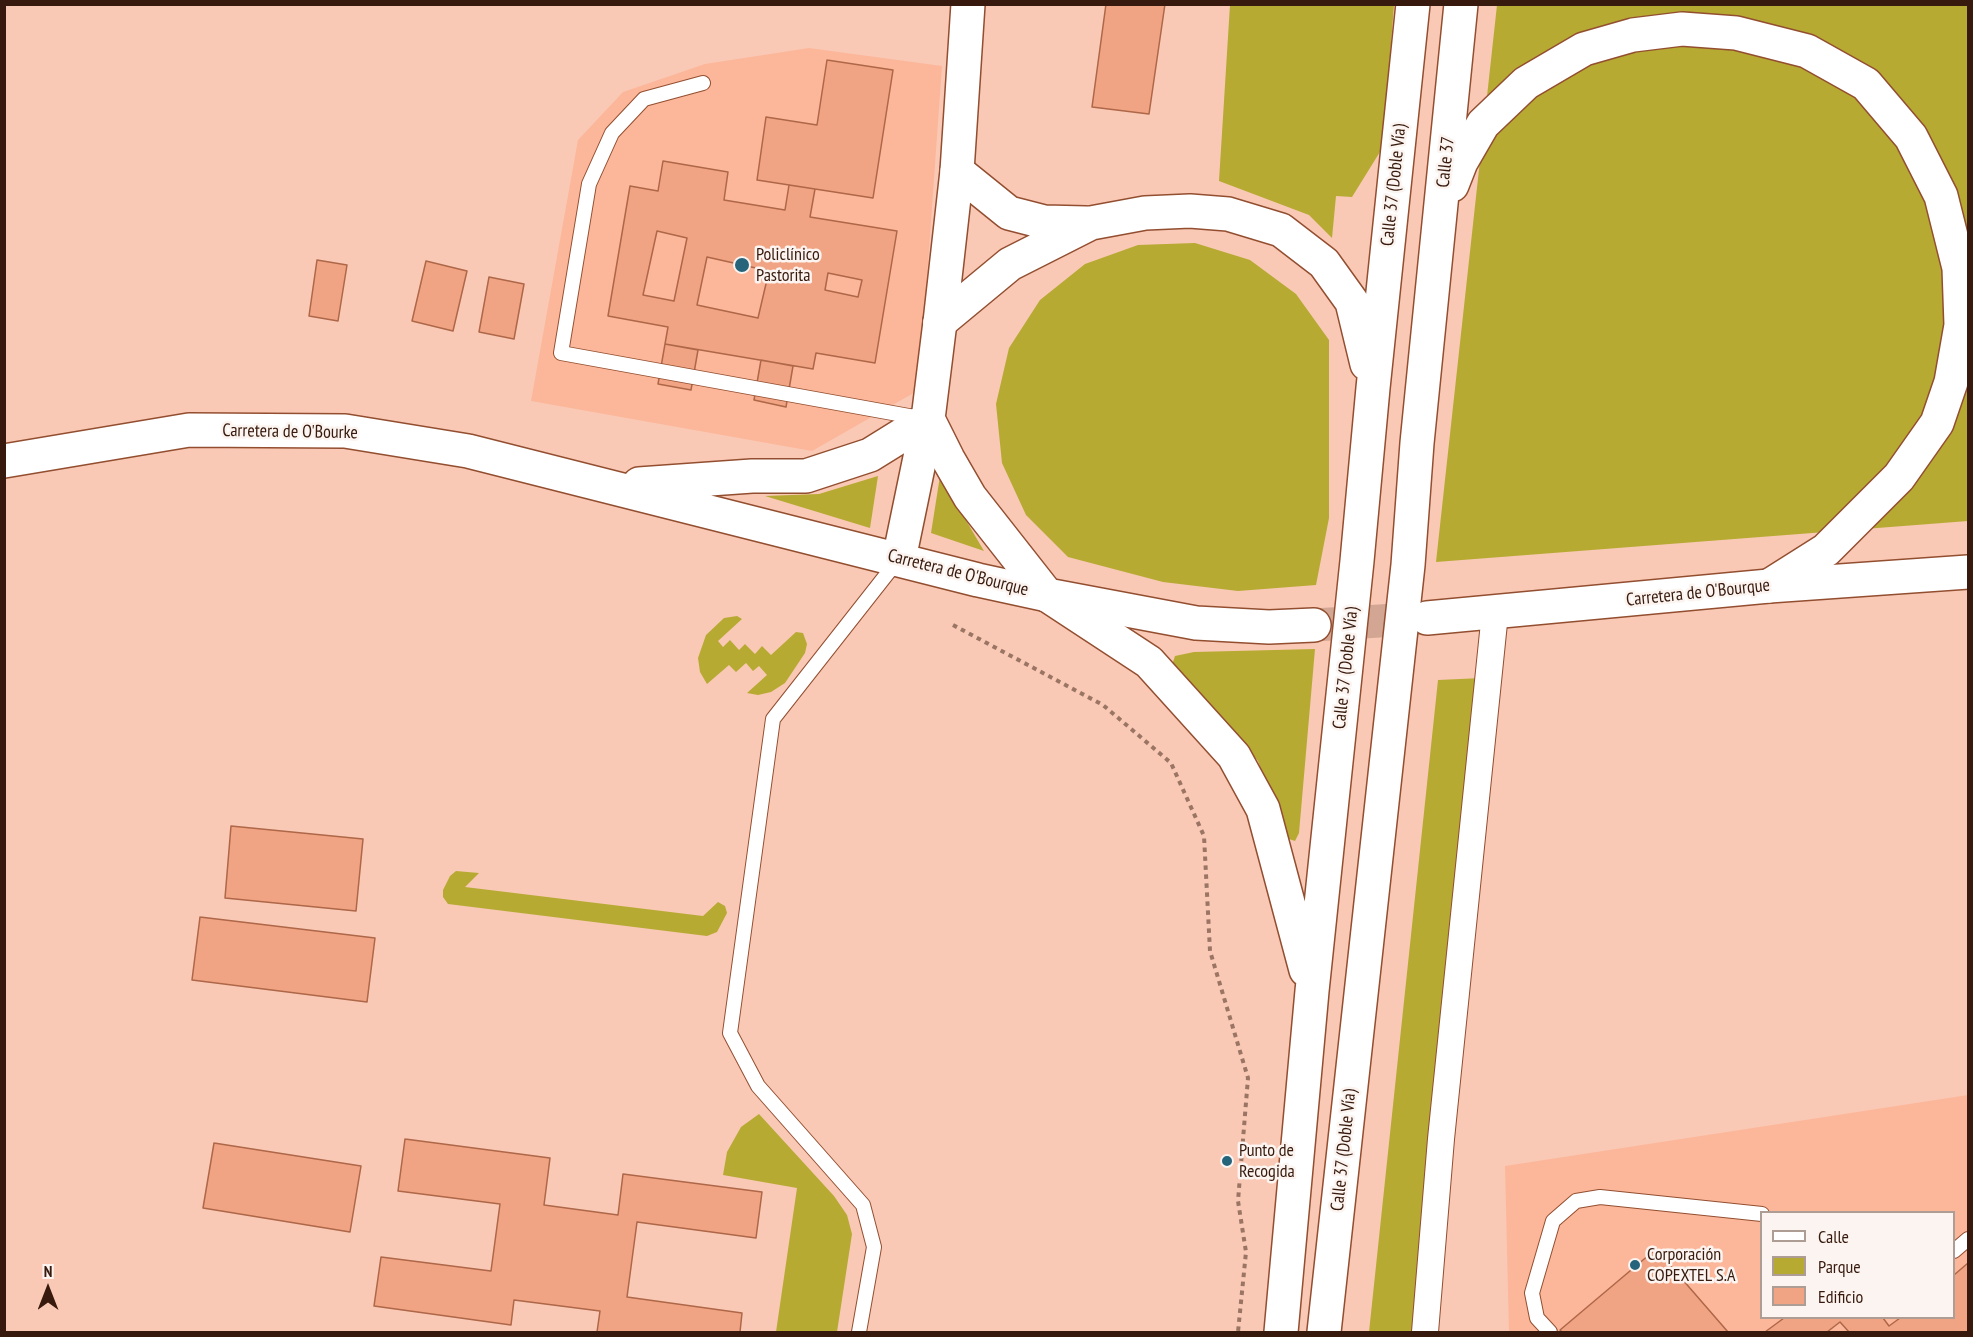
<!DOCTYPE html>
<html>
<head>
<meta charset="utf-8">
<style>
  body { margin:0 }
  #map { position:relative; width:1973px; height:1337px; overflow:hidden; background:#f9c9b5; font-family:"PT Sans Narrow",sans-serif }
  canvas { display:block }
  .frame { position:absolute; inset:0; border:6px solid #371a0d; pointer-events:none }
  .legend { position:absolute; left:1760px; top:1211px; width:195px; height:108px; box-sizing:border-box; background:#fcf4f0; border:2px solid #ad9d95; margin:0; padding:8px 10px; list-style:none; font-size:18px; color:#371a0d }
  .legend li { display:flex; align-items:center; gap:12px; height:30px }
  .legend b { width:30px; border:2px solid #ad9d95 }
  .north { position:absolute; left:18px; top:1259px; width:60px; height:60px; -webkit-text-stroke:4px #fcf4f0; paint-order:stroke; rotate:0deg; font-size:16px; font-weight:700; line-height:24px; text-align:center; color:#371a0d }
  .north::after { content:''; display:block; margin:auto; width:21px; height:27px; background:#371a0d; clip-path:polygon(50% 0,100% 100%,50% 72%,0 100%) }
</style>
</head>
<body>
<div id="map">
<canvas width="1973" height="1337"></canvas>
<div class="frame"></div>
<ul class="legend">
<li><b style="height:8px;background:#fff"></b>Calle</li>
<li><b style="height:16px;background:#b6aa32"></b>Parque</li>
<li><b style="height:16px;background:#f1a483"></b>Edificio</li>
</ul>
<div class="north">N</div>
</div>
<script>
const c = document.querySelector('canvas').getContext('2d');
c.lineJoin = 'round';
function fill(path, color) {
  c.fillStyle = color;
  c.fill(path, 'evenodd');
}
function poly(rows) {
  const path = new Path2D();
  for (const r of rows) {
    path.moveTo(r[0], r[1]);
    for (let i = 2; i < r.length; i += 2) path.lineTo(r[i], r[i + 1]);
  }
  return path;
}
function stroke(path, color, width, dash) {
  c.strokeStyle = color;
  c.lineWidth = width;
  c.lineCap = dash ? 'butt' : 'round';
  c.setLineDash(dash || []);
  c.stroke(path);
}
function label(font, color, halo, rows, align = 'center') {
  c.font = font + ' "PT Sans Narrow",sans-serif';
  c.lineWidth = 5;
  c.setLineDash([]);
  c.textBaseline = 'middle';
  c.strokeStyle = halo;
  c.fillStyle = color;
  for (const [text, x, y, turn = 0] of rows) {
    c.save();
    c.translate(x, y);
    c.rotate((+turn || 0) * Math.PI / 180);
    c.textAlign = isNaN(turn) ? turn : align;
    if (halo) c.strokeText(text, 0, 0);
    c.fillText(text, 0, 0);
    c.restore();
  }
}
fill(poly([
  [809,48,942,66,919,390,812,451,531,401,578,140,623,92,705,64],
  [1968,1095,1968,1332,1509,1332,1505,1166],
  [1762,1212,1954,1212,1954,1318,1762,1318]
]), '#fcb79a');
fill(poly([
  [1230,5,1394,5,1383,147,1352,197,1336,196,1332,238,1309,215,1219,181],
  [1497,5,1968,5,1968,521,1436,562],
  [1195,243,1250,260,1296,294,1329,340,1329,518,1316,585,1238,591,1163,582,1068,557,1026,515,1002,463,996,404,1009,348,1040,300,1085,264,1138,245],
  [878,476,870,528,765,496,819,494],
  [940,476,984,551,931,533],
  [737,616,742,619,718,641,723,647,730,640,739,650,745,644,755,654,762,646,771,655,796,632,803,633,807,644,805,653,785,683,771,692,758,695,747,693,767,675,759,666,753,671,746,663,736,672,729,665,707,684,700,672,698,658,706,635,724,618],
  [1315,649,1299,833,1295,841,1286,838,1258,761,1210,704,1172,665,1175,656,1194,652],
  [1482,678,1420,1332,1369,1332,1438,680],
  [456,871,479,873,465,887,703,916,718,902,725,906,727,913,717,932,707,936,448,904,443,897,443,890,450,876],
  [759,1114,834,1196,847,1215,852,1234,837,1332,776,1332,797,1188,723,1175,727,1152,741,1127]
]), '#b6aa32');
const building = poly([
  [1106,4,1165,4,1149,114,1092,107,1106,4],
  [827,60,893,70,873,198,757,180,766,117,817,125,827,60],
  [663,161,728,172,724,200,785,210,789,185,815,189,810,217,897,231,875,363,816,353,813,369,665,344,668,327,608,316,630,186,658,191,663,161],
  [657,231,687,238,674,301,643,295,657,231],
  [707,257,769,271,758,318,697,305,707,257],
  [828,273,862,280,858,297,825,290,828,273],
  [317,260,347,265,338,321,309,316,317,260],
  [426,261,467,271,453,331,412,321,426,261],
  [489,277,524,284,514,339,479,332,489,277],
  [665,344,698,350,691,390,658,384,665,344],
  [761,360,793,366,786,407,754,400,761,360],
  [231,826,363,839,356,911,225,898,231,826],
  [200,917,375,938,367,1002,192,980,200,917],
  [405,1139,550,1158,544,1205,618,1215,623,1174,762,1192,756,1238,637,1222,627,1297,742,1313,740,1332,597,1332,600,1311,514,1300,511,1325,374,1306,381,1257,491,1271,500,1204,398,1191,405,1139],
  [214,1143,361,1166,350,1232,203,1208,214,1143],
  [1656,1249,1728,1332,1562,1332,1560,1330,1656,1249],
  [1968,1263,1968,1332,1849,1332,1840,1322,1827,1332,1765,1332,1784,1318,1883,1318,1889,1326,1900,1318,1954,1318,1954,1275,1968,1263]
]);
fill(building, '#f1a483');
stroke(building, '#ae6748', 1.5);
stroke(poly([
  [1314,625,1427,618]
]), '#d2a693', 33, [33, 16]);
const lane = poly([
  [703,83,644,99,612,133,589,184,561,353,920,418],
  [1954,1251,1968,1239],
  [859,1332,874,1247,863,1205,758,1086,730,1033,773,719,898,560],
  [1550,1332,1537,1318,1532,1293,1553,1221,1576,1201,1600,1197,1762,1214]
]);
const street = poly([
  [1425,1332,1441,1139,1495,613]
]);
const secondary = poly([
  [940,322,957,171,968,4],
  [4,461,189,430,345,431,468,451,978,580,1047,595],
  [639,484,752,476,806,476,870,455,928,419],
  [899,559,928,419]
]);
const primary = poly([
  [940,322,928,419,948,459,970,497,1047,595,1196,623,1269,627,1314,625],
  [1427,618,1769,586,1968,572]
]);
const highway = poly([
  [957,171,1009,213,1044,222,1086,223],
  [1452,185,1461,162,1483,124,1526,83,1584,49,1633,35,1682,29,1736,33,1807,51,1866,84,1911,137,1941,196,1959,268,1961,325,1951,382,1937,423,1899,477,1826,550,1769,586],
  [940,322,1010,264,1091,223,1145,213,1190,211,1228,214,1281,230,1324,263,1352,302,1367,364],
  [1047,595,1149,662,1234,756,1263,809,1306,970],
  [1281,1332,1312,991,1357,561,1373,388,1413,4],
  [1324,1332,1408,565,1417,443,1461,4]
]);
stroke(lane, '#934e30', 16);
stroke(street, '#934e30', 28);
stroke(secondary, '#934e30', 36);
stroke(primary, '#934e30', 36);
stroke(highway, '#934e30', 36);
stroke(poly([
  [953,625,1103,705,1171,763,1204,836,1210,951,1248,1078,1238,1201,1246,1252,1238,1332]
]), '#9b7564', 4, [4.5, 4.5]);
stroke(lane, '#fff', 14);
stroke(street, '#fff', 26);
stroke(secondary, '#fff', 33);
stroke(primary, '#fff', 33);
stroke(highway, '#fff', 33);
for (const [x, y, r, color] of [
  [742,265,8,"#25647a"],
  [1227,1161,6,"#25647a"],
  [1635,1265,6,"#25647a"]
]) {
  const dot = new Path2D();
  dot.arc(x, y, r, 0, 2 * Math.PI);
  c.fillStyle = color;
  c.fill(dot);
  stroke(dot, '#fcf4f0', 2);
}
label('18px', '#371a0d', '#fcf4f0', [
  ["Calle 37",1446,162,-84],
  ["Calle 37 (Doble Vía)",1394,185,-84],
  ["Carretera de O'Bourke",290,432,1],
  ["Carretera de O'Bourque",958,573,14],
  ["Carretera de O'Bourque",1698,593,-6],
  ["Calle 37 (Doble Vía)",1346,668,-84],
  ["Calle 37 (Doble Vía)",1344,1150,-84]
]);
label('18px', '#371a0d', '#fcf4f0', [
  ["Policlínico",756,255],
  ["Pastorita",756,276],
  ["Punto de",1239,1151],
  ["Recogida",1239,1172],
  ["Corporación",1647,1255],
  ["COPEXTEL S.A",1647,1276]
], 'left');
</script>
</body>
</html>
